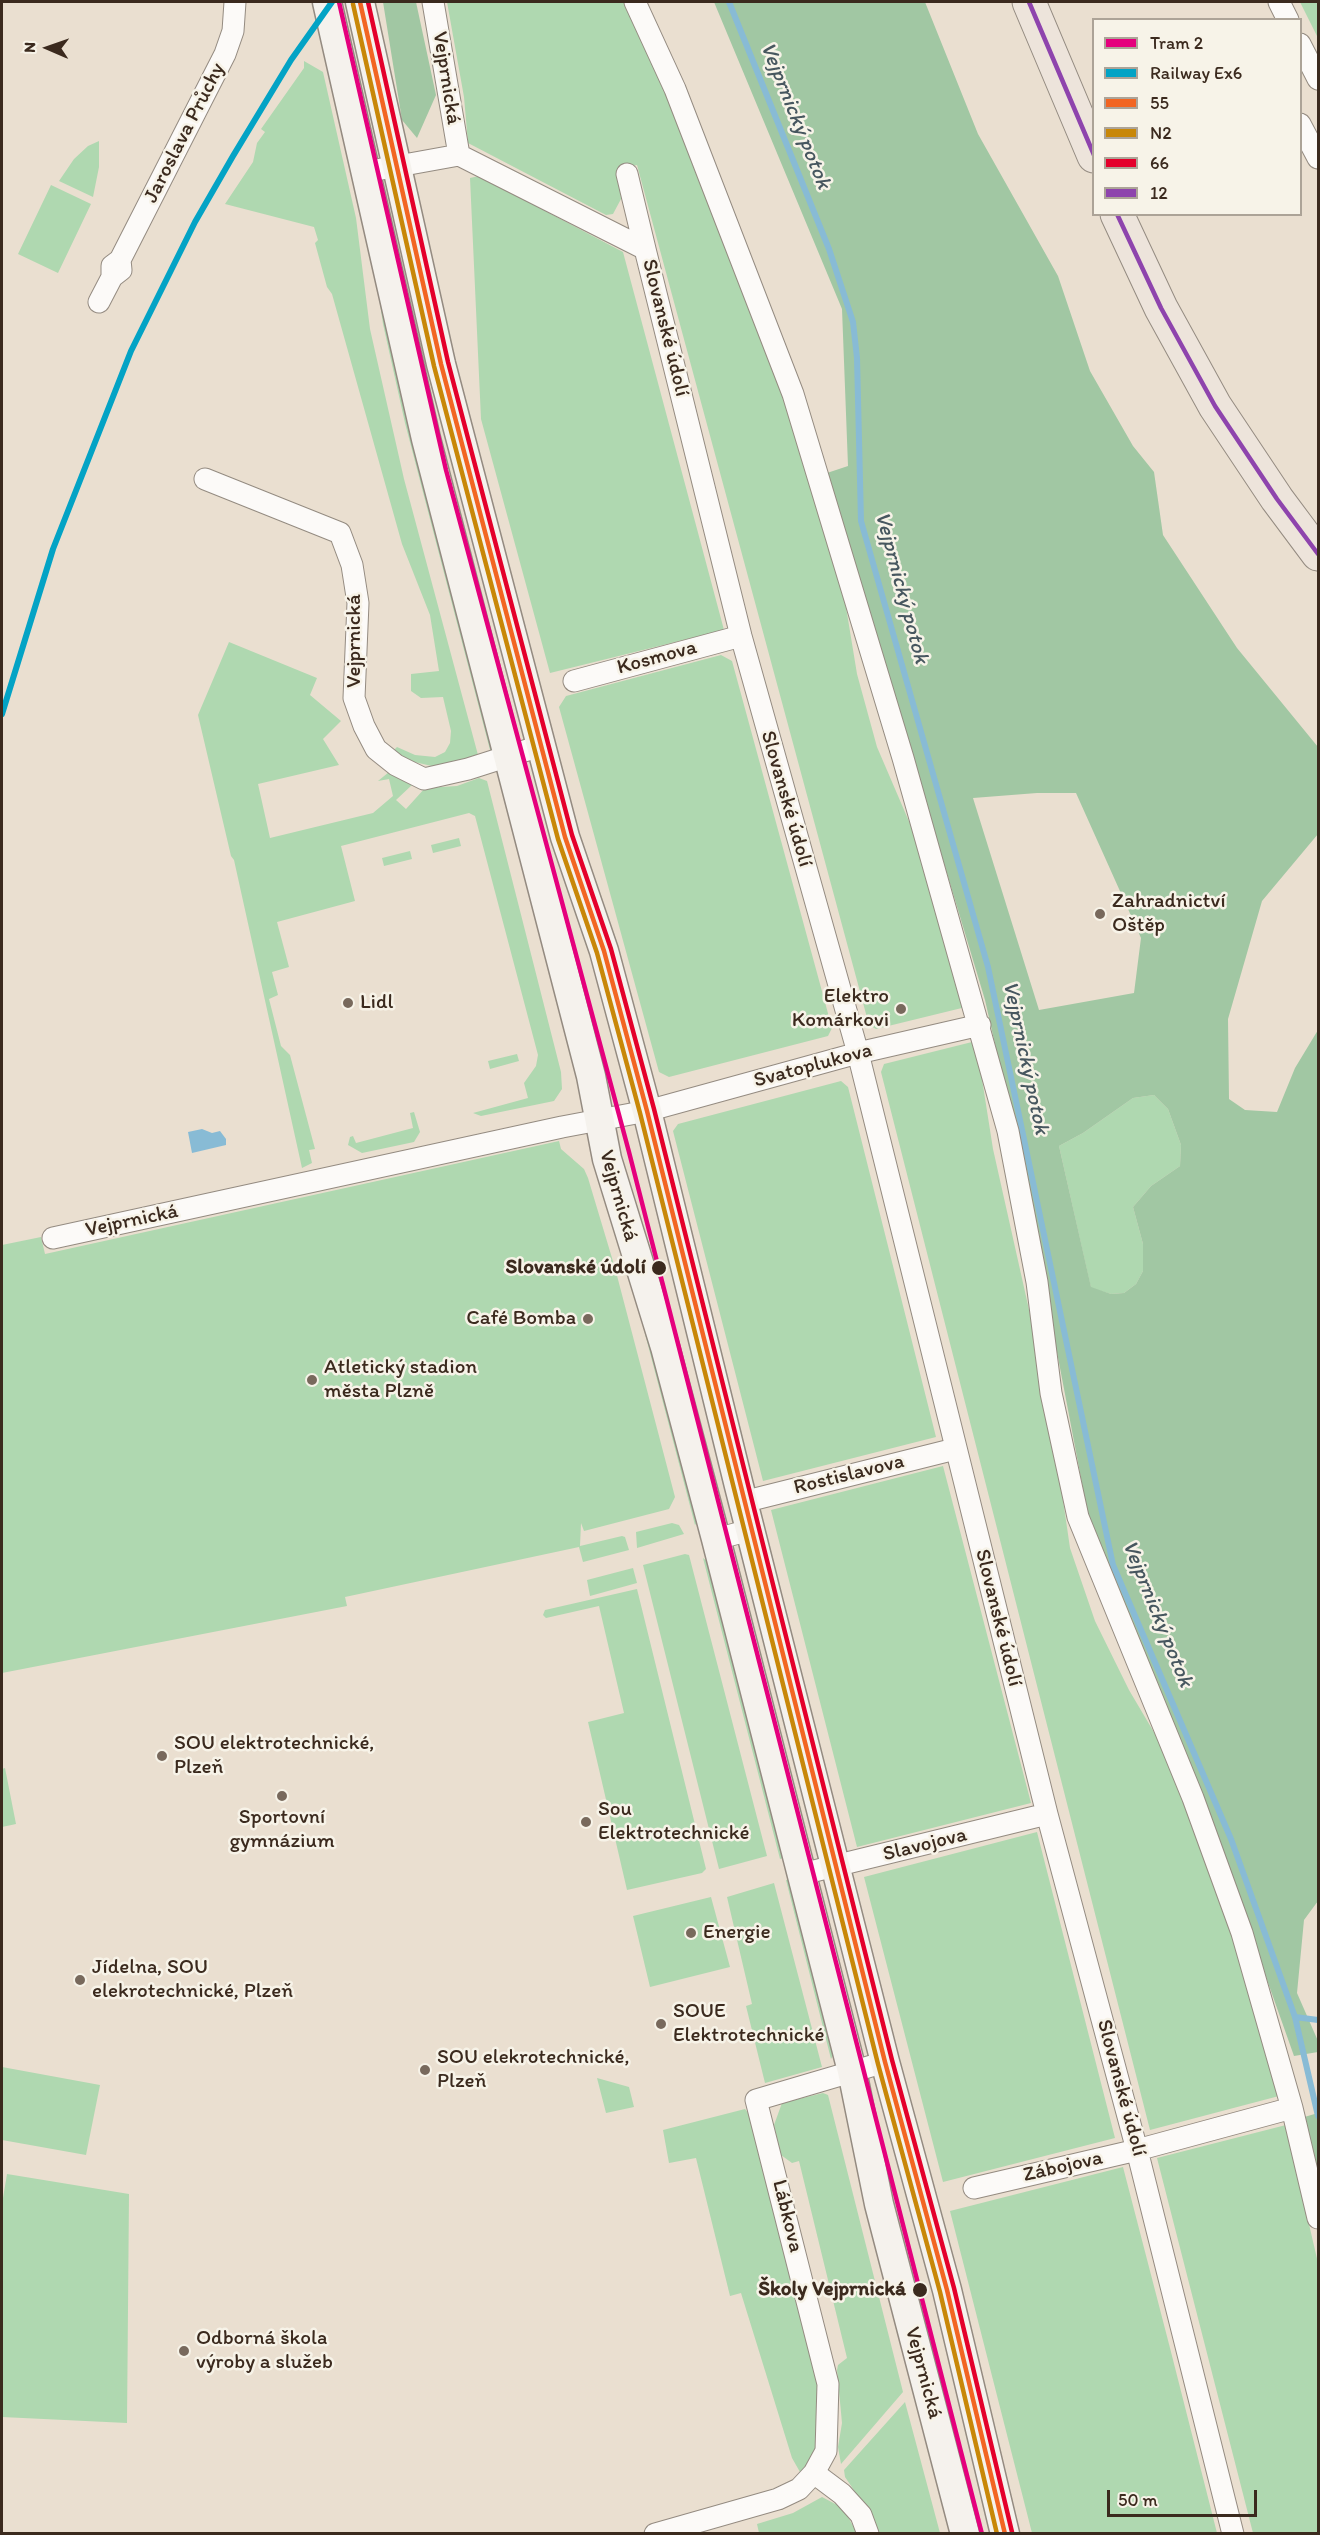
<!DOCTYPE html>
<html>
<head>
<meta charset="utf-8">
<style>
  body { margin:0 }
  #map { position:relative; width:1320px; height:2535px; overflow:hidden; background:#eadfd0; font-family:Itim,sans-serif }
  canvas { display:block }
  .frame { position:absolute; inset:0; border:3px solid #3b2a1e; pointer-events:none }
  .legend { position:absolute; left:1092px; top:18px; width:210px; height:198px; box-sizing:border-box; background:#f7f3e8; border:2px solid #aca397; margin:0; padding:8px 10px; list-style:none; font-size:18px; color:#3b2a1e }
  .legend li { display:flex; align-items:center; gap:12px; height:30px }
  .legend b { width:30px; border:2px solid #aca397 }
  .north { position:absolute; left:18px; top:18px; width:60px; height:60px; -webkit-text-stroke:4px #f7f3e8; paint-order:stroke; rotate:272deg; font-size:16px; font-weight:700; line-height:24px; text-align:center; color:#3b2a1e }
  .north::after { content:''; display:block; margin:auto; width:21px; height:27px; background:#3b2a1e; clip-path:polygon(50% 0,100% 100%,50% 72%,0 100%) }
  .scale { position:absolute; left:1107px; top:2490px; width:150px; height:27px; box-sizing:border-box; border:3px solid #3b2a1e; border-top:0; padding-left:8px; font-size:18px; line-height:21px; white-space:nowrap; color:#3b2a1e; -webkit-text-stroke:4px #f7f3e8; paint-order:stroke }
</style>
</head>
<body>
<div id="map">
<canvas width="1320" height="2535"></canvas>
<div class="frame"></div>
<ul class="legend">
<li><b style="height:8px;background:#e5007d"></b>Tram 2</li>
<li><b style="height:8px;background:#03a3c5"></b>Railway Ex6</li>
<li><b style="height:8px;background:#f26522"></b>55</li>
<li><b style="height:8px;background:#c88708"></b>N2</li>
<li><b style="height:8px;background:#e4002b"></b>66</li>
<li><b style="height:8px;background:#8e44ad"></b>12</li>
</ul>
<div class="north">N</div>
<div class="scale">50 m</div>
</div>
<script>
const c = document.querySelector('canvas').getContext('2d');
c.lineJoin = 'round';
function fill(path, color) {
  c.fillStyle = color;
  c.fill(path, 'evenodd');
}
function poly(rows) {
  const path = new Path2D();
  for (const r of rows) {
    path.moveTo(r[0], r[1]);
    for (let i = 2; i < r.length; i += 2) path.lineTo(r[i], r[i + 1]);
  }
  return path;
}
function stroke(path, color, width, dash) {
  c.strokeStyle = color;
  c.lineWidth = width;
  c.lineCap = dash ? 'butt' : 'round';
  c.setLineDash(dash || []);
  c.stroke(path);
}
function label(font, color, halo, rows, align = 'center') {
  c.font = font + ' Itim,sans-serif';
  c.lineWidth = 5;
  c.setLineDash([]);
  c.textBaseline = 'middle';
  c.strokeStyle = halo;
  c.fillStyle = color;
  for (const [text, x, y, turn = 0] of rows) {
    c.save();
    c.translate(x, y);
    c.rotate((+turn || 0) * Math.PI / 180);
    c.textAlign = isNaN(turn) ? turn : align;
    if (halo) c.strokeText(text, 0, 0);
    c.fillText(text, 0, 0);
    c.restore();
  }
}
fill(poly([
  [447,2,627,2,659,72,760,331,801,449,845,601,857,674,877,747,932,875,970,1006,876,1029,869,1025,637,165,619,170,621,199,613,214,606,215,468,143,464,97],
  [1300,2,1318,2,1318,38],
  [304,61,323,72,356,218,370,329,404,479,478,755,436,767,410,761,394,750,397,747,415,755,435,757,445,752,450,743,451,731,443,697,421,698,411,691,411,674,439,671,430,615,402,544,332,294,327,287,315,243,318,240,314,227,225,204,253,162,257,143,265,132,261,129,304,68],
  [99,141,99,167,93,197,59,181,74,159,88,146],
  [479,176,623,252,724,630,550,673,481,419,470,178],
  [51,185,91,204,58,273,18,254],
  [373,257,493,750,490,750,405,423,383,324],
  [229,642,317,678,310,695,341,721,323,739,339,765,258,784,270,838,373,813,393,796,389,779,378,781,389,772,412,785,396,800,406,809,425,788,457,786,479,778,487,781,561,1072,562,1089,554,1101,481,1116,473,1113,528,1098,524,1083,536,1066,538,1055,475,816,469,813,341,846,355,901,277,922,289,967,272,972,278,995,269,999,281,1046,290,1055,315,1149,309,1150,312,1163,302,1168,234,860,231,856,198,715],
  [721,655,732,661,832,1028,828,1036,669,1077,659,1072,559,707,566,696],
  [459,838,461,846,433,853,431,845],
  [410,851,412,859,384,866,382,858],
  [976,1041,993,1149,1047,1390,1070,1548,1095,1621,1129,1690,1155,1734,1212,1867,1279,2096,1150,2130,881,1072,884,1064],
  [517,1054,519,1061,490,1069,488,1061],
  [841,1081,848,1087,936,1437,763,1481,673,1131,678,1124],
  [1154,1095,1168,1109,1181,1145,1180,1166,1151,1186,1133,1207,1143,1244,1143,1271,1136,1284,1124,1293,1111,1294,1091,1288,1059,1146,1083,1133,1133,1098],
  [414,1112,420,1132,414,1142,362,1153,348,1145,350,1137,353,1136,356,1143,413,1128,410,1113],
  [559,1141,561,1149,584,1169,588,1178,615,1268,675,1497,669,1509,584,1531,581,1523,580,1546,622,1536,625,1537,629,1550,583,1562,579,1547,345,1597,347,1606,2,1673,2,1245,41,1237,45,1254],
  [637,1283,697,1523,695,1525,632,1284],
  [943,1466,1031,1803,857,1847,771,1510],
  [672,1523,679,1525,684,1534,637,1548,636,1532],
  [685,1554,689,1555,767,1856,719,1869,643,1565],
  [703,1558,712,1565,789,1856,780,1859],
  [633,1568,637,1583,590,1596,587,1580],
  [637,1589,706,1869,702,1873,627,1890,588,1722,624,1713,599,1606,546,1618,543,1615,545,1610],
  [5,1768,16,1824,2,1827,2,1769],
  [1037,1832,1115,2138,943,2182,864,1877],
  [795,1877,836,2050,831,2059,786,1880],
  [774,1883,822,2067,765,2083,746,2006,752,2004,727,1897],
  [711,1897,730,1967,650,1987,633,1916],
  [2,2067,100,2085,86,2155,2,2140],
  [597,2078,629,2087,634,2107,606,2113],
  [823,2093,828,2095,903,2392,841,2464,838,2447,842,2423,837,2370,838,2365,847,2358,799,2161,792,2163,781,2155,774,2125,782,2103],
  [745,2109,749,2114,819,2382,818,2442,808,2463,800,2472,792,2458,741,2293,730,2296,696,2158,669,2163,663,2130],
  [1286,2125,1318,2263,1318,2533,1253,2533,1157,2158],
  [1123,2167,1170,2348,1217,2533,1032,2533,950,2211],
  [7,2174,129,2194,127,2423,2,2417,2,2204],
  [905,2402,940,2533,877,2533,866,2508,845,2477,844,2470],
  [822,2497,843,2508,857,2533,759,2533,757,2524,793,2513]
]), '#afd8b0');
fill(poly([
  [383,2,416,2,436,95,417,138,402,120],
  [714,2,925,2,978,134,1058,276,1090,371,1133,446,1154,472,1163,535,1237,648,1318,747,1318,834,1262,901,1228,1019,1229,1099,1245,1110,1277,1112,1295,1068,1318,1030,1318,1901,1304,1920,1297,1993,1318,2041,1318,2052,1294,2056,1193,1771,1089,1520,1015,1132,985,1000,827,473,848,466,842,309],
  [1037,793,1076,793,1141,938,1134,993,1039,1010,973,798],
  [1154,1095,1168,1109,1181,1145,1180,1166,1151,1186,1133,1207,1143,1244,1143,1271,1136,1284,1124,1293,1111,1294,1091,1287,1059,1146,1083,1133,1133,1098],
  [1318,2113,1318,2186,1301,2118]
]), '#a1c7a3');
fill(poly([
  [202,1129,212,1133,220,1131,226,1139,226,1145,192,1153,188,1132]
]), '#88bbd5');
stroke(poly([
  [729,2,829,249,853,322,857,358,861,521,988,967,1113,1565,1231,1839,1295,2017,1318,2116],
  [1295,2017,1318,2020]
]), '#88bbd5', 6);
const minor = poly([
  [433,2,459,155],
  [635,2,675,89,793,394,903,758,1008,1131,1037,1282,1051,1393,1078,1517,1193,1798,1242,1933,1292,2108,1318,2218],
  [1279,2,1288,20],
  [1300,44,1318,79],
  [1300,124,1318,158],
  [365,172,459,155,645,249,741,636,858,1053,1047,1814,1137,2150,1233,2534],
  [627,174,645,249],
  [120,260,225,54,233,31,235,2],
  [99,302,112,277,121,270,120,260,112,266,112,277],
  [205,479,340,533,352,565,358,603,354,698,364,726,376,749,396,765,424,779,468,769,540,746],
  [574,681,741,636],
  [53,1238,562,1127,647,1111,858,1053,980,1025],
  [743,1502,955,1449],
  [716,1539,750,1530],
  [802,1874,1047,1814],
  [974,2188,1137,2150,1292,2108],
  [814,2473,842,2494,861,2515,868,2534],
  [655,2534,778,2499,799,2489,814,2473,826,2451,828,2384,756,2100,885,2062]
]);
const secondary = poly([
  [327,2,426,439,591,1076,607,1159,665,1347,716,1539,852,2071,879,2204,965,2534],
  [360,2,441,364,565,837,604,951,647,1111,739,1486,885,2062,947,2290,1005,2534]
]);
const primary = poly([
  [1029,2,1094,156],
  [1117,214,1161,308,1215,406,1277,499,1318,554]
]);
stroke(minor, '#948b81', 23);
stroke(secondary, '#948b81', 31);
stroke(primary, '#948b81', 35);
stroke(minor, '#fcfaf8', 21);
stroke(secondary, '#f5f2ed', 28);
stroke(primary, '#ede4db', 33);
stroke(poly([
  [360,2,441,364,565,837,604,951,647,1111,885,2062,947,2290,1005,2534]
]), '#f26522', 4.5);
stroke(poly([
  [353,4,434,366,558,839,597,953,640,1113,878,2064,940,2292,997,2534]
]), '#c88708', 4.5);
stroke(poly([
  [368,2,448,362,572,835,611,949,654,1109,892,2060,954,2288,1012,2532]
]), '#e4002b', 4.5);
stroke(poly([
  [1029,2,1094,155],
  [1117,214,1161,308,1215,406,1277,499,1318,554]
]), '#8e44ad', 4.5);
stroke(poly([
  [2,714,53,549,131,351,195,222,233,156,291,60,332,2]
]), '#03a3c5', 6);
stroke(poly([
  [339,2,446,470,629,1152,982,2534]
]), '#e5007d', 4.5);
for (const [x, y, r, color] of [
  [1100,914,6,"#78695c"],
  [348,1003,6,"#78695c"],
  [901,1009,6,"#78695c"],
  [659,1268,8,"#3b2a1e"],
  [588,1319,6,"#78695c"],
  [312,1380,6,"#78695c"],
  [162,1756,6,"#78695c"],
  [282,1796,6,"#78695c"],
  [586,1822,6,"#78695c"],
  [691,1933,6,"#78695c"],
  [80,1980,6,"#78695c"],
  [661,2024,6,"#78695c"],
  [425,2070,6,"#78695c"],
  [920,2290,8,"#3b2a1e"],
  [184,2351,6,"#78695c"]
]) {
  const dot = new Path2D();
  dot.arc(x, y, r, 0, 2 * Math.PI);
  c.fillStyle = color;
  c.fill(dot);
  stroke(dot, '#f7f3e8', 2);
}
label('21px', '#3b2a1e', '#f7f3e8', [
  ["Vejprnická",446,78,81],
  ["Jaroslava Průchy",185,133,-63],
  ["Slovanské údolí",665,328,76],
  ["Vejprnická",355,641,-90],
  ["Kosmova",657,658,-15],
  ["Slovanské údolí",786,799,74],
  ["Svatoplukova",813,1066,-15],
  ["Vejprnická",618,1196,74],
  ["Vejprnická",132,1221,-12],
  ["Rostislavova",849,1475,-14],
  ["Slovanské údolí",998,1618,76],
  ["Slavojova",925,1845,-14],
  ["Slovanské údolí",1121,2088,75],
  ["Zábojova",1063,2167,-13],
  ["Lábkova",787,2216,76],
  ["Vejprnická",923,2373,75]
]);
label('21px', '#3b2a1e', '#f7f3e8', [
  ["Zahradnictví",1112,902],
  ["Oštěp",1112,926],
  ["Elektro",889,997,"right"],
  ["Komárkovi",889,1021,"right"],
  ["Lidl",360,1003],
  ["Café Bomba",576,1319,"right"],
  ["Atletický stadion",324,1368],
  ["města Plzně",324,1392],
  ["SOU elektrotechnické,",174,1744],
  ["Plzeň",174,1768],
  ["Sou",598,1810],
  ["Elektrotechnické",598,1834],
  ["Sportovní",282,1818,"center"],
  ["gymnázium",282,1842,"center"],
  ["Energie",703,1933],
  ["Jídelna, SOU",92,1968],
  ["elekrotechnické, Plzeň",92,1992],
  ["SOUE",673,2012],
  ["Elektrotechnické",673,2036],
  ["SOU elekrotechnické,",437,2058],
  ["Plzeň",437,2082],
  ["Odborná škola",196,2339],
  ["výroby a služeb",196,2363]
], 'left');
label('bold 21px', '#3b2a1e', '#f7f3e8', [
  ["Slovanské údolí",646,1268],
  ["Školy Vejprnická",906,2290]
], 'right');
label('italic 22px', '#47575f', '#f7f3e8', [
  ["Vejprnický potok",795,116,68],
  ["Vejprnický potok",901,588,75],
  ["Vejprnický potok",1025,1058,78],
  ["Vejprnický potok",1157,1614,68]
]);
</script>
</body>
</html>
